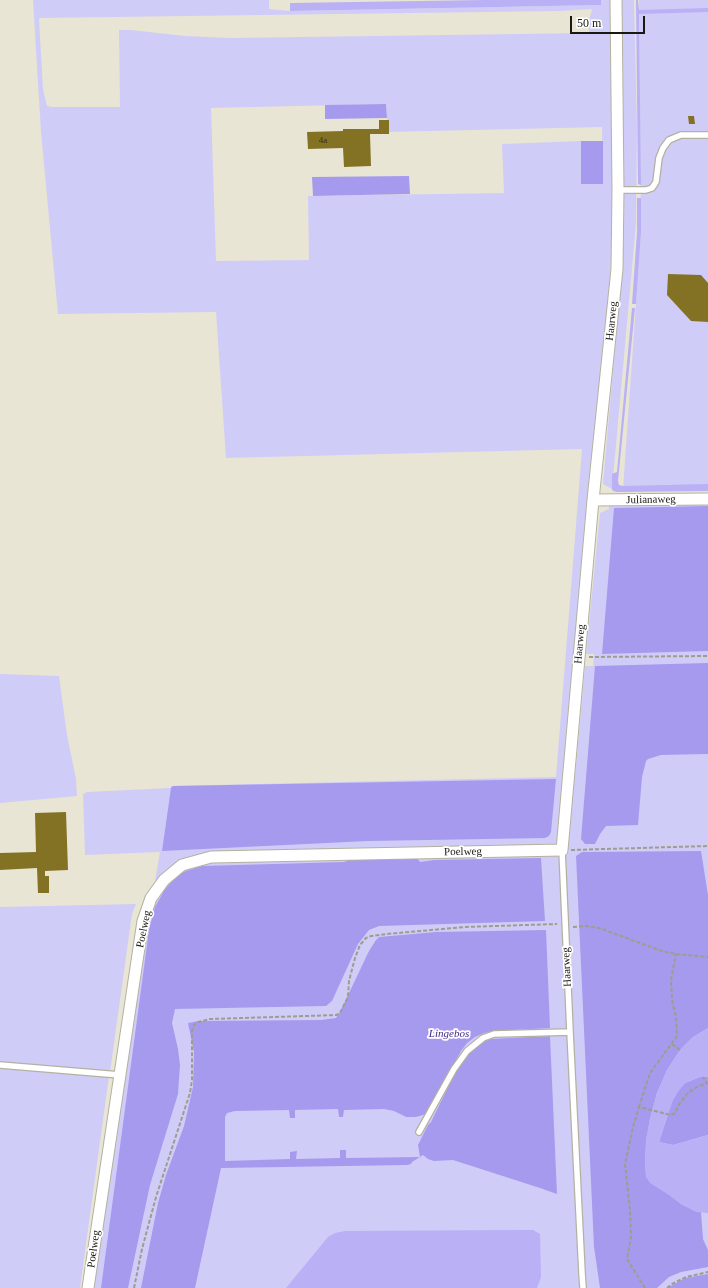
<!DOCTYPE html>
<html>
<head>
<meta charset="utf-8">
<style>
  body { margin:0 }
  #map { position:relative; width:708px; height:1288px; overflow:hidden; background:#e9e5d4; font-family:"Times New Roman",serif }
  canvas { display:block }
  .scale { position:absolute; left:570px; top:16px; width:75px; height:18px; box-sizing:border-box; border:2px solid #1a1812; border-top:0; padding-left:5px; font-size:12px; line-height:14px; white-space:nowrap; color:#1a1812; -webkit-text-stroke:3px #fff; paint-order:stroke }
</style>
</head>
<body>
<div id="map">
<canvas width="708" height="1288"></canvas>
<div class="scale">50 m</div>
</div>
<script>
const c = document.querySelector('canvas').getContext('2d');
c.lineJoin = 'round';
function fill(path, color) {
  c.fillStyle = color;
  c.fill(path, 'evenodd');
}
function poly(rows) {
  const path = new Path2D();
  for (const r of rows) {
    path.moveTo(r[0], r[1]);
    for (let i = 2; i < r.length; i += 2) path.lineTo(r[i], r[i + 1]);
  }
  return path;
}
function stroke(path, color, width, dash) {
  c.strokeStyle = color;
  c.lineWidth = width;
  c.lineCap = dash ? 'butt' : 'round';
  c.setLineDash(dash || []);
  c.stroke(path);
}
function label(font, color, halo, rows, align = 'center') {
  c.font = font + ' "Times New Roman",serif';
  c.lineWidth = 3.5;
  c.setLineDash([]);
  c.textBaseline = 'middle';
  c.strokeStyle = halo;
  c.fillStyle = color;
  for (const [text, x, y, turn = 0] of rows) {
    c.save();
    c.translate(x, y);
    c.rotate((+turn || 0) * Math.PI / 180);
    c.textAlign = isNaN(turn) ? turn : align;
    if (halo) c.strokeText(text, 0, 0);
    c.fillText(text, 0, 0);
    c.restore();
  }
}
fill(poly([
  [33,0,269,0,269,9,290,11,601,5,601,0,613,0,614,208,610,275,565,777,575,776,585,666,593,666,594,654,586,654,600,513,609,509,609,504,708,503,708,1288,86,1288,160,852,85,855,83,794,87,792,170,788,171,786,556,777,582,449,226,458,216,312,58,314,41,132],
  [592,9,591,14,590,15,589,33,230,38,185,36,131,30,119,30,120,107,52,107,47,106,43,89,39,19,40,18,560,11],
  [386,104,388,132,602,127,603,184,581,184,581,141,502,144,504,193,308,196,309,260,216,261,211,108],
  [622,0,634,0,637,127,636,224,612,489,603,484,621,279,624,232],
  [639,0,708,0,708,488,623,489,641,232],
  [0,674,59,676,67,735,76,779,77,796,0,803],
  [136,904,132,914,110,1072,0,1062,0,907],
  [0,1067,109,1076,80,1288,0,1288]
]), '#d0ccf8');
fill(poly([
  [386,104,387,118,325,119,325,105],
  [581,141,603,141,603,184,581,184],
  [409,176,410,194,313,196,312,177],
  [708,506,708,651,602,654,614,508],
  [708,663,708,754,661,755,648,759,646,761,642,777,638,825,606,826,600,834,595,844,585,844,581,839,595,666],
  [556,779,551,832,549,836,545,838,368,841,162,851,171,788,173,786],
  [701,851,708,895,708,1028,693,1037,680,1050,667,1070,657,1093,650,1119,646,1141,645,1168,672,1197,681,1204,697,1212,701,1212,703,1239,708,1250,708,1267,681,1272,669,1277,657,1288,600,1288,594,1247,576,856,582,852],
  [414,855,420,862,434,860,541,858,545,921,379,926,369,930,358,944,332,1001,326,1006,175,1009,172,1023,178,1049,180,1065,178,1094,150,1185,128,1288,101,1288,149,930,155,907,165,889,178,875,186,871,202,866,344,862,347,861,349,858],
  [546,930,550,1028,493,1031,484,1033,475,1037,467,1043,461,1051,426,1114,416,1117,406,1117,394,1111,384,1109,344,1110,343,1117,339,1117,338,1109,295,1110,295,1118,290,1118,289,1110,235,1111,227,1113,225,1117,225,1161,290,1159,290,1152,297,1151,296,1159,340,1158,340,1150,346,1150,346,1158,420,1157,418,1145,428,1125,431,1122,458,1067,472,1050,485,1041,491,1039,550,1036,557,1194,540,1188,453,1160,434,1161,428,1159,423,1155,420,1157,412,1162,411,1164,407,1165,221,1168,195,1288,141,1288,158,1203,166,1175,184,1126,193,1087,194,1052,188,1023,199,1021,321,1020,336,1018,340,1012,369,951,376,940,379,937,436,932],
  [700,1077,708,1077,708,1135,673,1145,659,1142,672,1102,678,1091,685,1083],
  [708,1274,708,1288,667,1288,685,1278]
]), '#a69aef');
fill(poly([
  [485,0,601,0,601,5,290,11,290,3],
  [636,0,638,0,639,10,708,8,708,12,639,14,641,185,638,184],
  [637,198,641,198,641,233,636,304,632,304,637,232],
  [632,308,635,308,618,481,619,485,623,486,708,484,708,491,617,492,613,491,612,489,612,474,617,472],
  [708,1028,708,1077,700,1077,685,1083,678,1091,672,1102,659,1142,673,1145,708,1135,708,1213,697,1212,681,1204,672,1197,650,1183,646,1177,645,1168,646,1141,650,1119,657,1093,667,1070,680,1050,693,1037],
  [519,1230,533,1230,540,1234,541,1277,537,1288,286,1288,328,1237,335,1233,345,1231]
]), '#b9b0f6');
fill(poly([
  [688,116,694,116,695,124,689,124],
  [379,120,389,120,389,134,370,134,371,166,344,167,343,148,308,149,307,132,343,131,343,129,379,129],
  [668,274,701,275,708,283,708,322,691,321,667,295],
  [66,812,68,870,45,871,45,876,49,876,49,893,38,893,37,868,0,870,0,853,36,852,35,813]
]), '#837224');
const lane = poly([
  [618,190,646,190,652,188,656,182,659,158,663,148,669,140,681,135,708,135],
  [562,850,570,1032,582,1273,583,1288],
  [0,1065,120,1075],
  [419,1132,454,1069,467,1051,483,1038,494,1034,570,1032]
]);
const street = poly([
  [593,500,708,499],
  [88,1288,143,921,151,898,164,880,182,865,211,857,562,850,593,500,617,269,618,190,616,0]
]);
stroke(lane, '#b5b1a1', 8);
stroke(street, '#b5b1a1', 13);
stroke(poly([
  [589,657,708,656],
  [571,850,708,846],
  [573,927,587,926,599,928,662,951,676,954,708,957],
  [672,1044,680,1050],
  [639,1107,650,1073,677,1036,676,1017,672,1000,671,980,676,954],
  [134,1288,142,1249,156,1197,190,1093,192,1080,192,1031,194,1025,198,1022,210,1019,337,1015,341,1011,348,997,349,981,355,958,360,945,366,938,371,936,387,934,465,927,557,924],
  [645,1288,627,1259,631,1237,630,1210,625,1164,633,1127,639,1107,671,1115,675,1113,680,1103,688,1093,697,1087,707,1083,703,1077],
  [667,1288,672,1284,686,1277,708,1272]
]), '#9f9c8e', 2, [4, 2]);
stroke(lane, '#fff', 5.5);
stroke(street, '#fff', 11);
label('9px', '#342e16', null, [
  ["4a",323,141]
]);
label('11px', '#1a1812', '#fff', [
  ["Haarweg",612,321,-84],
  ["Julianaweg",651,500,-1],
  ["Haarweg",580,644,-85],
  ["Poelweg",463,852,-1],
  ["Poelweg",144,929,-78],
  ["Haarweg",567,967,-93],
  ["Poelweg",94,1249,-82]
]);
label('italic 11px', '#422788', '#fff', [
  ["Lingebos",449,1034]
]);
</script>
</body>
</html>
